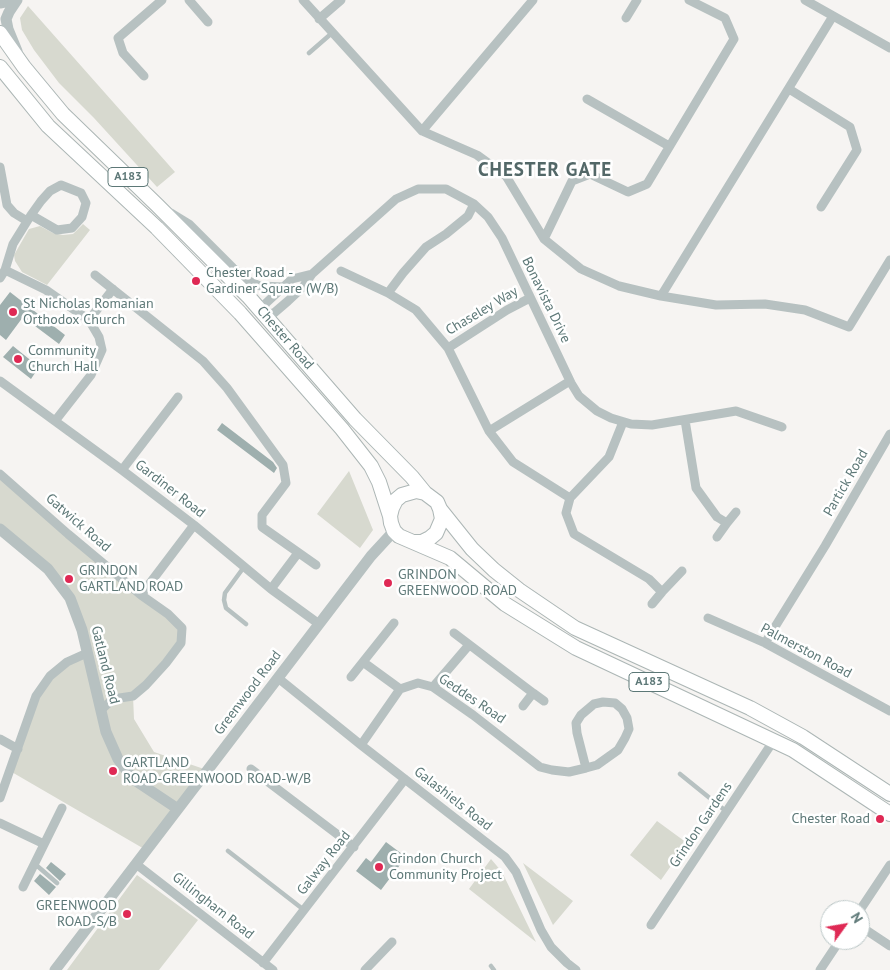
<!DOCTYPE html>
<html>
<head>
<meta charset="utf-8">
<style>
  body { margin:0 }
  #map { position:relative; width:890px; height:970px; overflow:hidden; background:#f6f4f2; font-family:"PT Sans",sans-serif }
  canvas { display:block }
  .north { position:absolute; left:820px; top:900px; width:50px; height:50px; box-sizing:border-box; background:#fff; border:1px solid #bec9c9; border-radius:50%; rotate:58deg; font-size:14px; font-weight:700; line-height:20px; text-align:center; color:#5d7877 }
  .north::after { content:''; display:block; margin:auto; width:18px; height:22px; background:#df2954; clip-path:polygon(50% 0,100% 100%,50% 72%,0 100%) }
</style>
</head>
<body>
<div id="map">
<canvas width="890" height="970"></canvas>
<div class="north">N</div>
</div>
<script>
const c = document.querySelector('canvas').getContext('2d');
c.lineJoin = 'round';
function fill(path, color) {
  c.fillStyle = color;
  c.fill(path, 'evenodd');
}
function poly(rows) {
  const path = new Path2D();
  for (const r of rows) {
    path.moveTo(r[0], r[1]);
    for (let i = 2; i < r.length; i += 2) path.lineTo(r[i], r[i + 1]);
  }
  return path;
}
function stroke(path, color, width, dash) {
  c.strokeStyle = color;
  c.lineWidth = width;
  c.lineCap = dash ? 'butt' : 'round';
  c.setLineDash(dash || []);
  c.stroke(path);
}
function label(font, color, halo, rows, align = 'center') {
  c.font = font + ' "PT Sans",sans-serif';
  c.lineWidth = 5;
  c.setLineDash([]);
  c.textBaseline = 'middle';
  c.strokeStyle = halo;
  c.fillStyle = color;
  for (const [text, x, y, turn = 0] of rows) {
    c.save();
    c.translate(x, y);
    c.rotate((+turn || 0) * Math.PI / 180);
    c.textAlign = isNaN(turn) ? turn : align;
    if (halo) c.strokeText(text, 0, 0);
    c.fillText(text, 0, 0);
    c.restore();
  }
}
fill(poly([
  [28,6,175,172,157,187,94,118,59,83,34,50,22,30,20,18],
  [83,224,90,230,47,285,22,272,15,261,14,255,29,229,40,226,53,233,63,235,73,234],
  [349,471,373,530,360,548,317,514],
  [0,474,182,628,181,643,133,696,134,719,154,752,207,770,146,850,10,771,36,696,50,676,87,653,70,598,0,529],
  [657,821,687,843,661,880,630,855],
  [491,859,502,872,536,942,469,889],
  [523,863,573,901,553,925],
  [137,875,198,920,159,970,67,970]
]), '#d7d9cf');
fill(poly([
  [10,292,65,335,59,344,23,317,6,340,0,335,0,305],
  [13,346,39,367,31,379,3,357],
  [222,423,273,462,277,468,274,473,217,430],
  [386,842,406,857,381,890,356,871,366,858,371,862],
  [51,862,66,874,60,881,46,868],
  [40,874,56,887,49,895,34,881]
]), '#9eafae');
const primary = poly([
  [0,33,24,67,63,114,157,205,248,296,355,419,412,477,425,493],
  [0,67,48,126,157,228,240,313,342,429,371,466,379,482,390,516,391,523,394,531,399,536,450,558,505,604,576,648,793,750,890,814],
  [390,516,392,508,396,500,402,495,416,491,425,493,437,502,440,509,472,549,494,570,519,590,575,628,750,708,803,737,890,794],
  [414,542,422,542,430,538,436,533,442,519,440,509]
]);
stroke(primary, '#acb6b5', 16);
stroke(poly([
  [309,53,332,33],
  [244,567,225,593,224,600,226,608,246,624],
  [680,774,727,812],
  [228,851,304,910],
  [35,864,57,883],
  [491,966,494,970]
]), '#b7c1c1', 4.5);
stroke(poly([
  [189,0,208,22],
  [303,0,422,131,477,155,506,176,544,239,581,269,619,286,661,296,716,305,765,304,805,310,849,327,890,260],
  [805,0,890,48],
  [626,18,637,0],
  [319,19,341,0],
  [144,76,123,53,118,38,162,0],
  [789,89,850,127,857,150,821,207],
  [587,99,669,146],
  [422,131,533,0],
  [0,167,7,205,14,213,27,221],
  [171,213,189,224,233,268,249,281,260,286,284,287],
  [544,239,572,181,590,174,628,192,647,184,734,39,725,18,689,0],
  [5,270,46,290,89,320,99,337,102,350,91,375,55,421],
  [341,271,388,293,416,310,448,348,489,431,513,462,570,498],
  [312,274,292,279,265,304,264,314,274,313,288,301,303,287,312,274,396,199,418,189,446,189,474,204,488,217,502,238,571,383,579,396,597,411,611,418,631,424,652,425,736,411,782,427],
  [95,275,203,361,227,388,283,465,286,483,262,515,262,527,316,565],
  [0,278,5,270,13,244,31,215,41,201,50,191,61,185,81,193,86,203,82,217,72,228,57,230,31,215],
  [388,293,403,273,426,247,446,234,468,216,474,204],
  [661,296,833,16],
  [89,320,113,289],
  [448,348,507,310,530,298],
  [0,381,122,470,194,525,271,589,319,624],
  [685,420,696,488,717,517,727,523,717,537],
  [623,422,609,457,570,498,566,513,574,534,649,579,662,592,652,604],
  [489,431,570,381],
  [122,470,178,397],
  [0,474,68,534,141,595,168,614,182,628,181,643,166,663,146,685,133,696,113,699,101,710],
  [727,523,736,512],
  [271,589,298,553],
  [662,592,682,571],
  [141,595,194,525],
  [708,618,765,643,890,711],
  [454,633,533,693],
  [765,643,825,546,890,434],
  [363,662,400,689],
  [351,677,394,623],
  [278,678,361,745,505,857,516,872,541,930,551,947,567,963,576,970],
  [433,687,469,645],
  [523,706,533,693,544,701],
  [0,739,18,749],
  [361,745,400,689,418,683,433,687,473,715,540,767,552,770,569,772,586,768,597,765,618,750,625,738,629,729,627,718,622,709,615,703,603,702,594,704,581,715,576,723,577,733,586,768],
  [251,769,354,847],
  [0,798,36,696,50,676,67,662,87,653],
  [0,823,44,844],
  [136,864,273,970],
  [23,887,62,808],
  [860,910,890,865],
  [651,925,774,740],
  [860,926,890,946],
  [263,963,405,779],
  [365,970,392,942],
  [820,970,840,940]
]), '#b7c1c1', 9);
stroke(poly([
  [17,0,9,12,6,19,8,29,17,51],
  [0,3,14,0],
  [0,529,48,569,70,598,82,630,106,732,118,759,133,779,178,809],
  [55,970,371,556,394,531]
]), '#b7c1c1', 11);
stroke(primary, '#fff', 14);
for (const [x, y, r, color] of [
  [196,281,5,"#df2954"],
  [13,312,5,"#df2954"],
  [18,359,5,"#df2954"],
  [69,579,5,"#df2954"],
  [388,583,5,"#df2954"],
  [113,771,5,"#df2954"],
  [880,819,5,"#df2954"],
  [379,867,5,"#df2954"],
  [127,914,5,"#df2954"]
]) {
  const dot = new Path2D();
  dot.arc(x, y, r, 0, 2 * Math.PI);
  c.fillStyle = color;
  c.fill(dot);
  stroke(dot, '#fff', 2);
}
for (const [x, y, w] of [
  [128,177,40],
  [649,682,40]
]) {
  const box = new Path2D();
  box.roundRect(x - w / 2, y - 9.5, w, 19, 4);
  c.fillStyle = '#fff';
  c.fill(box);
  stroke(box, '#5d7877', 1);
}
label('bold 12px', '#5d7877', null, [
  ["A183",128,177],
  ["A183",649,682]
]);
label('14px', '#5d7877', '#fff', [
  ["Chester Road -",206,273],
  ["Gardiner Square (W/B)",206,289],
  ["St Nicholas Romanian",23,304],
  ["Orthodox Church",23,320],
  ["Community",28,351],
  ["Church Hall",28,367],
  ["GRINDON",79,571],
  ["GARTLAND ROAD",79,587],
  ["GRINDON",398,575],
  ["GREENWOOD ROAD",398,591],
  ["GARTLAND",123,763],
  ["ROAD-GREENWOOD ROAD-W/B",123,779],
  ["Chester Road",870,819,"right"],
  ["Grindon Church",389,859],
  ["Community Project",389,875],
  ["GREENWOOD",117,906,"right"],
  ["ROAD-S/B",117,922,"right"]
], 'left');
label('14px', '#5d7877', '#fff', [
  ["Bonavista Drive",546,300,64],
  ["Chaseley Way",482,311,-31],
  ["Chester Road",285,338,49],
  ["Partick Road",846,483,-60],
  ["Gardiner Road",170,489,38],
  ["Gatwick Road",78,523,41],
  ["Palmerston Road",806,651,28],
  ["Gatland Road",105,665,76],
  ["Greenwood Road",248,693,-53],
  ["Geddes Road",472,699,34],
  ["Galashiels Road",453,799,38],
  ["Grindon Gardens",701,825,-56],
  ["Galway Road",324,863,-52],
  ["Gillingham Road",213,906,38]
]);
c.letterSpacing = '1px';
label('bold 19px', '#536868', '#fff', [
  ["CHESTER GATE",545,171]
]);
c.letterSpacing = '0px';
</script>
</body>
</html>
